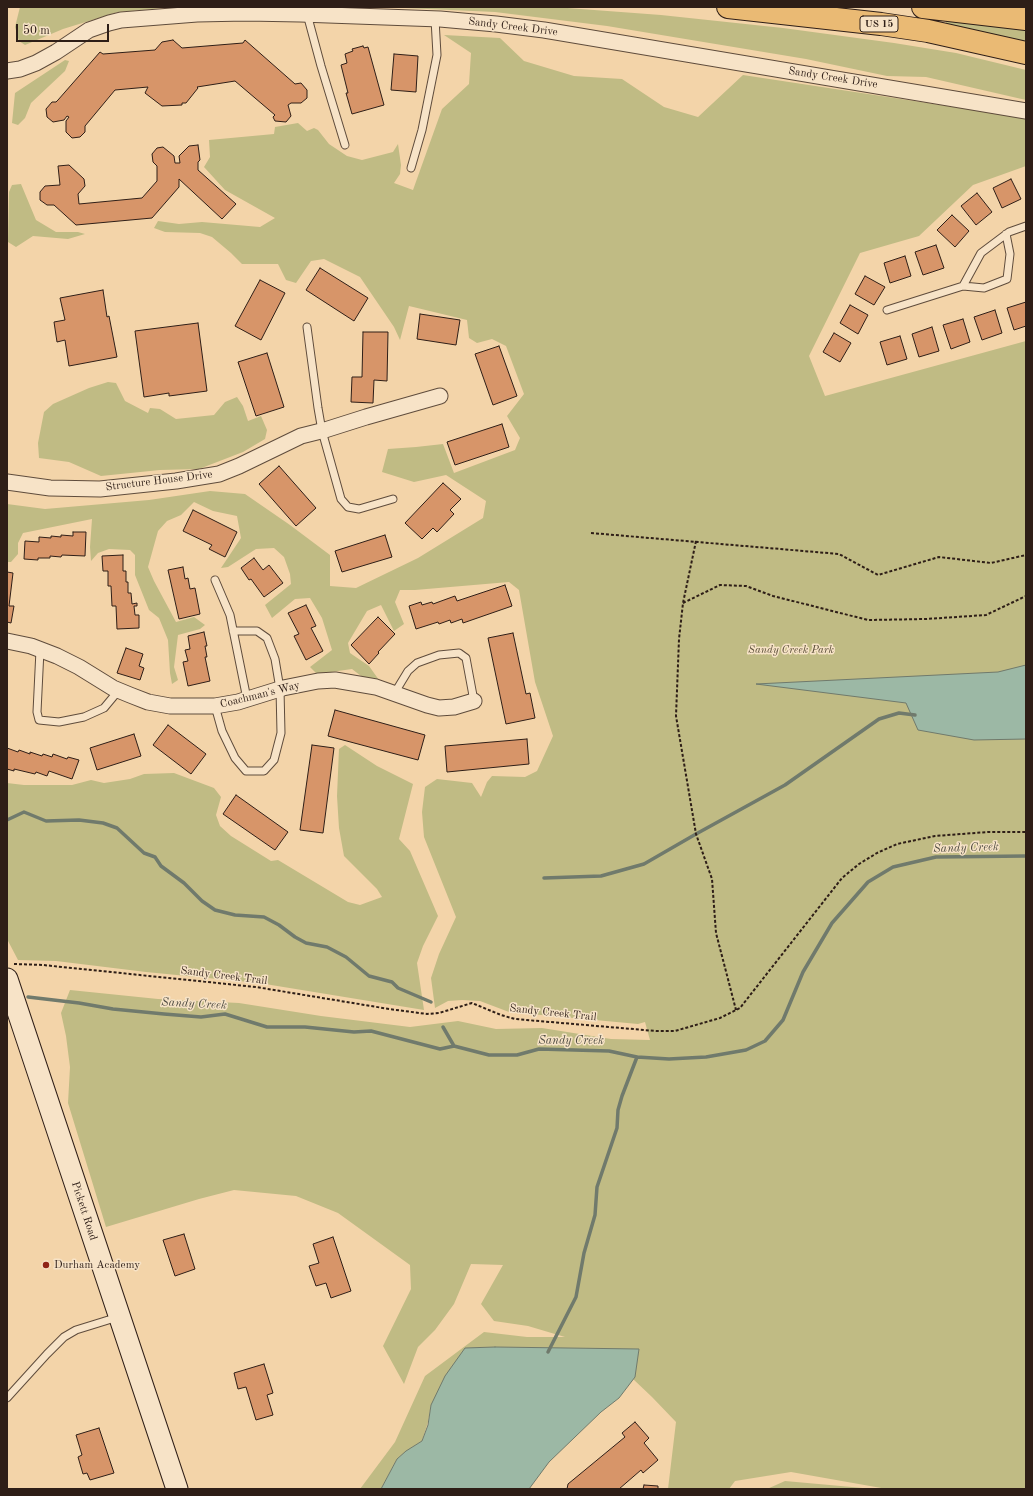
<!DOCTYPE html>
<html>
<head>
<meta charset="utf-8">
<style>
  body { margin:0 }
  #map { position:relative; width:1033px; height:1496px; overflow:hidden; background:#f3d4a9; font-family:"Old Standard TT",serif }
  canvas { display:block }
  .frame { position:absolute; inset:0; border:8px solid #2e1e17; pointer-events:none }
  .scale { position:absolute; left:16px; top:24px; width:93px; height:18px; box-sizing:border-box; border:2px solid #2e1e17; border-top:0; padding-left:5px; font-size:12px; line-height:14px; white-space:nowrap; color:#2e1e17; -webkit-text-stroke:3px #f7e3c7; paint-order:stroke }
</style>
</head>
<body>
<div id="map">
<canvas width="1033" height="1496"></canvas>
<div class="frame"></div>
<div class="scale">50 m</div>
</div>
<script>
const c = document.querySelector('canvas').getContext('2d');
c.lineJoin = 'round';
function fill(path, color) {
  c.fillStyle = color;
  c.fill(path, 'evenodd');
}
function poly(rows) {
  const path = new Path2D();
  for (const r of rows) {
    path.moveTo(r[0], r[1]);
    for (let i = 2; i < r.length; i += 2) path.lineTo(r[i], r[i + 1]);
  }
  return path;
}
function stroke(path, color, width, dash) {
  c.strokeStyle = color;
  c.lineWidth = width;
  c.lineCap = dash ? 'butt' : 'round';
  c.setLineDash(dash || []);
  c.stroke(path);
}
function label(font, color, halo, rows, align = 'center') {
  c.font = font + ' "Old Standard TT",serif';
  c.lineWidth = 3;
  c.setLineDash([]);
  c.textBaseline = 'middle';
  c.strokeStyle = halo;
  c.fillStyle = color;
  for (const [text, x, y, turn = 0] of rows) {
    c.save();
    c.translate(x, y);
    c.rotate((+turn || 0) * Math.PI / 180);
    c.textAlign = isNaN(turn) ? turn : align;
    if (halo) c.strokeText(text, 0, 0);
    c.fillText(text, 0, 0);
    c.restore();
  }
}
fill(poly([
  [20,7,175,7,118,12,63,29,25,45,19,41,15,27],
  [383,7,554,7,661,15,783,28,894,43,956,53,1026,70,1026,100,926,77,887,76,806,59,607,26,495,12],
  [947,18,1026,27,1026,44,945,26],
  [444,35,500,38,524,61,574,76,622,79,664,107,698,117,743,75,1026,118,1026,166,973,185,919,236,860,253,809,356,825,396,1026,341,1026,1489,887,1489,791,1472,735,1481,729,1489,668,1489,676,1422,652,1397,633,1379,639,1349,431,1405,428,1422,422,1441,408,1450,397,1459,381,1489,360,1489,395,1442,425,1376,484,1332,527,1337,565,1337,528,1326,494,1321,481,1304,503,1265,471,1264,454,1304,435,1330,418,1347,404,1384,383,1346,411,1289,410,1265,338,1213,296,1196,234,1190,199,1199,106,1227,68,1103,70,1067,66,1036,61,1013,70,990,158,999,239,1003,321,1016,410,1027,458,1021,496,1029,542,1028,611,1039,650,1040,645,1022,638,1024,509,1012,480,1001,462,1000,448,1001,435,1008,431,978,439,954,456,917,424,837,422,812,425,787,437,779,472,783,481,797,487,782,492,776,525,777,537,771,553,736,535,682,519,590,509,582,415,590,400,590,395,602,404,624,394,631,381,605,367,611,348,643,350,653,369,666,379,680,365,679,352,669,317,674,310,667,332,650,322,618,310,598,295,599,272,618,265,605,291,584,290,574,284,557,274,548,256,549,228,567,221,568,241,538,237,516,213,511,194,502,181,515,167,521,158,531,148,567,154,581,176,622,194,617,205,625,200,629,178,635,174,667,178,680,172,684,170,673,168,640,159,618,149,610,135,575,135,555,130,550,109,549,98,553,91,561,90,547,92,519,23,533,18,543,18,554,11,562,7,562,7,504,45,509,149,500,210,491,245,494,290,525,330,555,330,586,356,588,418,558,483,518,486,501,446,475,414,482,382,472,388,449,416,447,443,444,454,473,515,450,520,438,507,416,524,394,506,346,492,339,477,343,469,338,467,320,409,306,400,340,394,327,360,277,324,259,311,261,296,283,286,280,278,264,242,264,231,253,212,237,200,233,165,232,154,228,158,221,179,224,202,222,260,227,275,218,225,190,204,167,210,157,209,140,274,134,275,127,298,123,307,131,314,128,318,130,329,144,347,156,362,160,393,152,398,144,401,165,400,174,394,183,413,190,442,109,469,84,471,53],
  [65,60,69,61,65,71,31,103,25,118,18,125,12,123,15,93],
  [21,184,36,220,56,232,78,232,85,234,68,239,33,236,16,247,8,242,9,192,12,185],
  [108,382,116,383,125,401,148,413,150,408,160,409,176,419,214,415,225,402,237,397,243,406,248,421,261,416,267,430,265,439,243,452,199,469,160,470,101,476,69,462,39,458,38,443,44,412,53,404,89,388],
  [345,745,377,766,413,784,399,839,410,851,438,916,423,946,417,963,424,1010,259,983,146,972,56,961,18,960,7,939,7,783,24,785,72,785,91,780,104,783,130,779,144,774,174,773,214,788,221,797,216,815,220,826,231,836,271,861,278,860,348,902,360,905,382,897,377,889,344,856,339,828,337,796,339,749],
  [785,1481,874,1489,767,1489]
]), '#c0bb84');
const water = poly([
  [1026,665,1026,739,974,740,918,730,906,703,756,684,998,672,1026,665],
  [495,1347,639,1349,635,1377,619,1398,601,1412,549,1462,529,1489,381,1489,397,1459,406,1451,422,1441,428,1425,431,1405,445,1376,465,1348,495,1347]
]);
fill(water, '#9cb8a5');
stroke(water, '#707a6c', 1);
stroke(poly([
  [7,820,24,812,46,821,79,820,103,823,117,828,144,853,155,857,161,866,184,883,202,901,215,910,235,915,264,917,279,925,295,937,306,943,327,947,346,957,369,976,392,982,398,988,431,1002],
  [544,878,601,876,644,864,696,834,785,785,879,719,899,713,915,715],
  [28,997,79,1003,113,1009,164,1014,201,1017,225,1014,267,1027,305,1027,354,1032,371,1031,440,1049,454,1046,489,1055,517,1055,539,1049,609,1051,637,1057,669,1059,706,1057,746,1050,765,1041,783,1020,803,972,832,923,868,882,893,867,936,857,1026,856],
  [443,1027,454,1046],
  [548,1352,576,1297,584,1253,595,1215,597,1187,617,1128,618,1110,622,1096,637,1057]
]), '#707a6c', 3.5);
const building = poly([
  [173,40,182,48,243,43,245,40,295,84,301,83,307,90,307,98,301,103,291,103,288,105,291,116,286,122,275,121,273,117,275,115,235,81,197,87,198,88,186,103,182,103,182,105,162,106,145,93,148,87,115,90,85,126,85,132,80,137,72,138,66,132,66,121,69,117,67,116,64,120,53,122,47,117,46,109,52,102,56,102,58,100,100,52,103,54,155,50,162,42,173,40],
  [363,46,364,48,368,47,384,105,352,114,346,93,348,93,341,65,347,63,345,54,353,51,352,49,363,46],
  [394,54,418,56,416,92,391,90,394,54],
  [198,145,200,160,198,162,198,170,236,204,222,219,179,179,179,187,152,218,76,225,54,205,47,205,40,200,40,192,45,186,60,185,58,166,69,165,84,179,85,186,78,194,79,204,142,198,157,181,157,166,153,162,152,154,157,148,163,147,174,156,175,163,180,163,179,156,189,146,198,145],
  [1011,179,1021,199,1002,208,993,188,1011,179],
  [977,193,992,212,976,225,961,206,977,193],
  [952,215,969,231,955,247,937,230,952,215],
  [936,245,944,268,923,275,915,252,936,245],
  [905,256,911,276,890,283,884,263,905,256],
  [320,268,368,298,354,321,306,290,320,268],
  [865,276,885,287,874,305,855,294,865,276],
  [260,280,285,293,261,340,235,326,260,280],
  [103,290,107,317,109,316,117,357,69,366,65,340,57,342,54,322,65,320,60,298,103,290],
  [1026,302,1026,326,1014,330,1007,308,1026,302],
  [850,305,868,315,858,334,840,323,850,305],
  [995,310,1002,333,982,340,974,317,995,310],
  [420,314,460,320,456,345,417,339,420,314],
  [963,319,970,342,951,349,943,325,963,319],
  [198,323,207,391,169,396,169,393,144,397,135,331,198,323],
  [932,327,939,351,919,357,912,334,932,327],
  [363,332,388,332,387,381,374,380,373,403,351,402,352,377,362,377,363,332],
  [834,333,851,343,840,362,823,352,834,333],
  [900,336,907,359,887,365,880,342,900,336],
  [499,346,517,396,493,405,475,354,499,346],
  [267,353,284,407,256,416,238,362,267,353],
  [502,424,509,447,455,465,447,442,502,424],
  [279,466,316,508,296,526,259,484,279,466],
  [443,483,461,499,450,510,454,514,437,532,433,528,422,539,405,523,443,483],
  [193,510,237,532,225,557,209,549,212,545,183,531,193,510],
  [73,532,86,532,85,556,62,555,61,557,50,556,50,558,38,558,38,560,24,559,25,541,39,542,39,537,51,538,51,536,61,537,61,535,73,536,73,532],
  [385,535,392,557,342,572,335,551,385,535],
  [123,555,123,571,126,571,126,582,128,582,128,593,131,593,132,604,137,603,137,606,134,606,135,615,139,615,139,628,117,629,116,606,112,606,111,586,108,586,108,571,103,571,102,556,123,555],
  [254,558,263,570,269,565,283,583,264,597,251,579,249,580,241,568,254,558],
  [183,567,185,579,188,578,190,589,195,588,200,614,179,619,168,570,183,567],
  [7,572,13,573,9,606,14,606,11,623,7,622,7,572],
  [505,585,512,606,463,623,462,619,451,623,450,620,439,624,438,622,416,629,409,606,421,602,422,605,432,602,433,604,455,596,457,601,505,585],
  [306,605,316,626,311,628,323,651,306,660,294,636,299,634,288,613,306,605],
  [378,617,395,634,378,652,379,653,369,664,351,645,378,617],
  [204,632,207,646,205,646,207,657,205,657,210,681,188,686,183,662,188,661,185,650,190,649,188,636,204,632],
  [513,633,526,694,530,693,535,718,506,724,488,638,513,633],
  [126,648,143,654,139,666,144,668,140,680,117,673,126,648],
  [335,710,425,735,418,760,328,736,335,710],
  [168,725,206,754,191,774,153,745,168,725],
  [134,734,141,756,97,770,90,748,134,734],
  [527,739,529,764,447,772,445,746,527,739],
  [312,745,334,748,323,833,300,830,312,745],
  [7,748,18,752,19,750,30,754,30,752,42,756,43,754,52,757,53,754,67,759,68,757,79,760,72,779,49,771,47,776,36,772,35,774,14,769,14,771,7,769,7,748],
  [236,795,288,832,275,850,223,814,236,795],
  [184,1234,195,1269,175,1276,163,1240,184,1234],
  [333,1237,351,1291,331,1298,326,1283,316,1286,309,1266,319,1263,313,1244,333,1237],
  [264,1364,273,1393,267,1395,273,1415,256,1420,246,1387,238,1389,234,1373,264,1364],
  [635,1422,649,1438,644,1443,658,1460,643,1473,641,1470,619,1489,567,1489,568,1484,625,1437,622,1433,635,1422],
  [99,1428,114,1473,90,1480,87,1473,83,1474,78,1457,82,1455,76,1435,99,1428],
  [644,1485,658,1486,658,1489,643,1489,644,1485]
]);
fill(building, '#d79569');
stroke(building, '#2e1e17', 1);
const lane = poly([
  [307,14,321,66,345,145],
  [411,168,422,130,437,55,435,19],
  [963,286,984,288,1007,279,1010,254,1006,234],
  [887,310,963,286,981,253,1009,232,1026,226],
  [307,327,318,408,322,431,341,499,348,507,359,509,393,499],
  [215,580,230,615,247,699],
  [40,650,37,712,39,720,59,722,84,717,104,708,119,690],
  [394,694,408,671,417,663,439,655,459,653,466,658,474,701],
  [215,706,222,731,235,758,246,771,264,771,274,760,281,733,280,689,275,659,267,638,257,631,233,631],
  [7,1398,47,1354,64,1337,76,1330,118,1317]
]);
const street = poly([
  [7,71,20,69,36,63,56,52,89,30,109,23,121,20,197,14,246,13,300,14,440,19,496,24,544,30,1026,111],
  [7,482,50,488,100,489,176,481,219,474,239,466,301,436,325,430,366,417,440,396],
  [7,641,31,646,57,656,79,667,113,688,130,695,148,702,170,706,215,706,238,702,283,688,318,681,335,680,376,687,427,705,439,708,454,707,474,701]
]);
const secondary = poly([
  [7,979,177,1489]
]);
const highway = poly([
  [728,7,881,24,928,31,1026,53],
  [923,7,1026,19]
]);
stroke(lane, '#5f4c3c', 9);
stroke(street, '#5f4c3c', 17);
stroke(secondary, '#2e1e17', 23);
stroke(highway, '#2e1e17', 24);
stroke(poly([
  [591,533,839,554,878,575,939,557,991,563,1026,555],
  [696,541,683,603,679,639,676,716,696,834,712,879,716,933,736,1010],
  [683,603,720,585,746,586,773,596,868,620,926,619,986,615,1026,596],
  [14,964,43,965,256,987,389,1009,427,1014,439,1013,472,1003,501,1015,515,1019,656,1031,675,1031,720,1018,740,1008,842,878,859,864,877,853,897,844,935,836,988,832,1026,832]
]), '#2e1e17', 2, [3, 2]);
stroke(lane, '#f7e3c7', 7);
stroke(street, '#f7e3c7', 15);
stroke(secondary, '#f7e3c7', 21);
stroke(highway, '#eaba74', 22);
for (const [x, y, r, color] of [
  [46,1265,4,"#8f2418"]
]) {
  const dot = new Path2D();
  dot.arc(x, y, r, 0, 2 * Math.PI);
  c.fillStyle = color;
  c.fill(dot);
  stroke(dot, '#f7e3c7', 1.5);
}
for (const [x, y, w] of [
  [879,24,38]
]) {
  const box = new Path2D();
  box.roundRect(x - w / 2, y - 8, w, 16, 3);
  c.fillStyle = '#f7e3c7';
  c.fill(box);
  stroke(box, '#2e1e17', 1);
}
label('bold 10px', '#2e1e17', null, [
  ["US 15",879,24]
]);
label('11px', '#2e1e17', '#f7e3c7', [
  ["Sandy Creek Drive",513,27,7],
  ["Sandy Creek Drive",833,78,9],
  ["Structure House Drive",159,481,-7],
  ["Coachman's Way",260,695,-14],
  ["Sandy Creek Trail",224,976,7],
  ["Sandy Creek Trail",553,1013,6],
  ["Pickett Road",84,1211,72]
]);
label('italic 11px', '#5a4d38', '#f7e3c7', [
  ["Sandy Creek Park",791,650]
]);
label('11px', '#2e1e17', '#f7e3c7', [
  ["Durham Academy",54,1265]
], 'left');
label('italic 12px', '#4f4c42', '#f7e3c7', [
  ["Sandy Creek",966,848,-2],
  ["Sandy Creek",194,1004,3],
  ["Sandy Creek",571,1041]
]);
</script>
</body>
</html>
